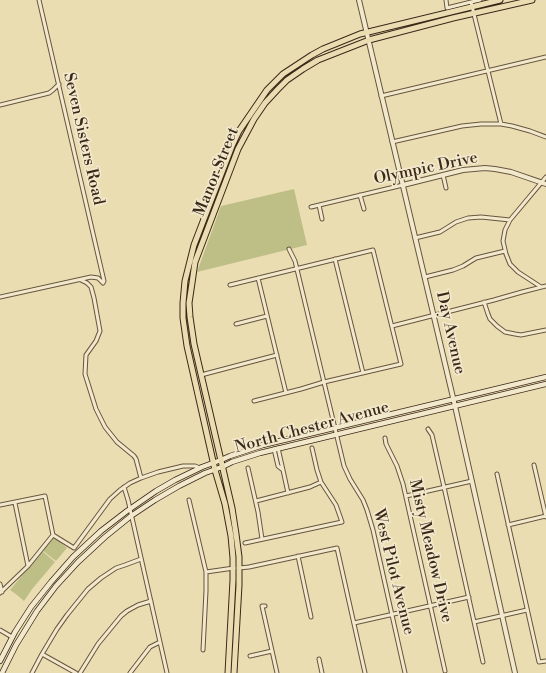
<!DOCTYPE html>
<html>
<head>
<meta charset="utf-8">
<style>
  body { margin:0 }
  canvas { display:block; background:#ebddb2 }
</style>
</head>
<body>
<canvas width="546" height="673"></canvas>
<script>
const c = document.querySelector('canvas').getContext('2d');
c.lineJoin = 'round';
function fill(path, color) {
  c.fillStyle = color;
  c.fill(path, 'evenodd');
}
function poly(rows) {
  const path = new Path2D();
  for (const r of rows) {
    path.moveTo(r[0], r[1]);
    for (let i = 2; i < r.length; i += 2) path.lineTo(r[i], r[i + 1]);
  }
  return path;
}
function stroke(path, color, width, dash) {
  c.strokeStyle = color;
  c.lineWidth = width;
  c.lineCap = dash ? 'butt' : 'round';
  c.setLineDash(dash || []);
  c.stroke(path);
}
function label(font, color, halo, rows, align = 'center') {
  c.font = font + ' "Libre Bodoni",serif';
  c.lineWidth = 3.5;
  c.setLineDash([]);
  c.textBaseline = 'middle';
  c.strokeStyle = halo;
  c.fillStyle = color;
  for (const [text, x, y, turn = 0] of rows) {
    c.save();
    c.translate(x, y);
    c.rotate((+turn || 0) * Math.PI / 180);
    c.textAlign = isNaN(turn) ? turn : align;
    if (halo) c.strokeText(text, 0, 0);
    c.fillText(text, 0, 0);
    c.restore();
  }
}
fill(poly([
  [294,189,307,245,197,272,221,206],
  [54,536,60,542,59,543,60,542,67,548,56,561,42,550],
  [42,551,55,562,33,588,24,601,17,595,18,594,17,595,10,590]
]), '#bebf87');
const minor = poly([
  [39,0,104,281,103,283],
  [446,0,447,8,471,2],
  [480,0,471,2,501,124],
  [381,96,546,57],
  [0,105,49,93,53,90,59,84],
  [392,142,462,126,481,124,501,124,512,126,530,131,546,137],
  [443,175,446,188],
  [360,195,364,209],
  [319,205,322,219],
  [311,207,403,185],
  [415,238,440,232,456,222,468,218,481,217,510,220],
  [289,249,295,261,344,466,350,479,363,500,367,510,373,530,405,673],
  [335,259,363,373],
  [425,277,453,270,463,266,476,258,505,251],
  [258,278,286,393],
  [81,280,87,283,91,287,94,298,100,331,96,341,86,355,85,374,96,409,105,427,117,442,134,456,136,459,141,478],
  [230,285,373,250,401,364,324,382,301,389,254,401],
  [541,287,518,272,510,264,506,254,503,241,505,230,510,220,546,177],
  [0,297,91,277,98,278,103,283],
  [484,302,488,314,490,319,497,326,505,332,515,334,521,335,546,330],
  [236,324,267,316],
  [392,326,494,300,522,292,546,286],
  [201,375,277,355],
  [428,429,432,435,444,487,483,662],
  [385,438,386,444,397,466,403,484,445,671],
  [274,449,278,466,283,470,278,448],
  [534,465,546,517],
  [248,468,258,512,262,539],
  [283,470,288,493],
  [497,474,539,662,546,661],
  [124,487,128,500,167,673],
  [406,496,472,481],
  [189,500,206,572,206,591,203,650],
  [256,501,310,487,321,482],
  [15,503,28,566],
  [0,505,45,496,53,535,74,548,110,499,120,490,130,483,141,478,158,472,183,466,195,466,200,468],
  [508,525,546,516],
  [245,543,342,522,336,505,321,482,317,470,312,448],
  [298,556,311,617],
  [239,568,249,567,337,548,365,673],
  [206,572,234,568],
  [0,584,2,592],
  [0,593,28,566,53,535],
  [265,606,262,606,277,673],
  [474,622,527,610],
  [354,623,469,597],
  [0,630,12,637],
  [42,654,76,673],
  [250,656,272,651],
  [319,659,322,673],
  [32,673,42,654,57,629,67,615,88,589,101,578,116,568,125,565,141,559],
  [80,673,98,644,121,616,127,611,138,605,151,601],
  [130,673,150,647,160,642]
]);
const tertiary = poly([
  [359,0,455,406,515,673],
  [403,185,463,170,485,168,495,169,511,172,546,184]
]);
const secondary = poly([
  [0,661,15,632,31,607,51,582,73,557,101,531,127,511,156,491,175,480,202,467,221,460,230,456,263,445,546,377],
  [2,673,16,645,37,611,56,586,78,562,105,537,131,516,155,500,179,486,205,473,222,467,232,462,260,453,546,384]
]);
const primary = poly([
  [228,673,233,580,233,558,231,536,225,504,215,470,187,346,183,318,183,303,185,281,194,245,232,146,239,131,267,90,283,74,312,55,323,49,360,34,500,0],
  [234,673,239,585,239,557,236,534,232,508,194,344,190,317,189,303,192,283,195,262,238,149,254,119,265,103,278,89,287,80,303,69,318,60,369,40,453,18,532,0]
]);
stroke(minor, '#67553f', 5);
stroke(tertiary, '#67553f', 6);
stroke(secondary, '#3b2819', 6);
stroke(primary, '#3b2819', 7);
stroke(minor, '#f2e9cd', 3);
stroke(tertiary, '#f2e9cd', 4);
stroke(secondary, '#f2e9cd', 4.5);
stroke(primary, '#ebddb2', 5);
label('16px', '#3b2819', '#f2e9cd', [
  ["Seven Sisters Road",83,139,77],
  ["Olympic Drive",426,169,-12],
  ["Manor Street",217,172,-68],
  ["Day Avenue",450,333,77],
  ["North Chester Avenue",312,428,-15],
  ["Misty Meadow Drive",430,551,77],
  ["West Pilot Avenue",393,572,76]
]);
</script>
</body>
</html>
